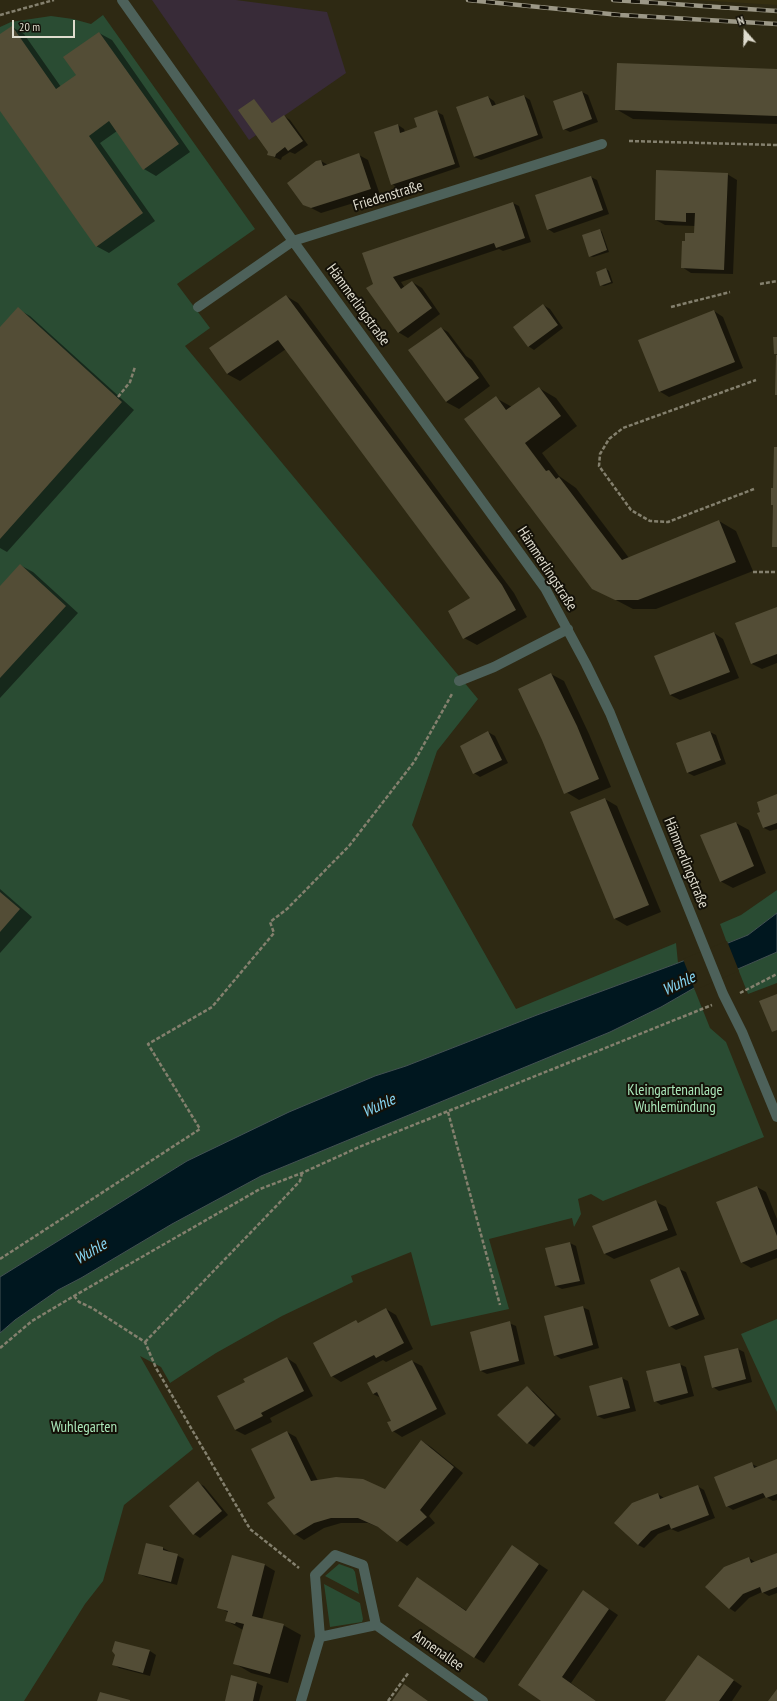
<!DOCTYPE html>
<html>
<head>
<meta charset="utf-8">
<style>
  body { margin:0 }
  #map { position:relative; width:777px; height:1701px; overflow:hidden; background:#2e2913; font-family:"PT Sans Narrow",sans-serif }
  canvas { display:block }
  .north { position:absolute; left:725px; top:12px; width:40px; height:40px; -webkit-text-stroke:3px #141108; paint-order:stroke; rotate:340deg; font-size:11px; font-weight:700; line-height:16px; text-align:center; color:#dfdcce }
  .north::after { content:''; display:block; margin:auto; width:14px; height:18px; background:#dfdcce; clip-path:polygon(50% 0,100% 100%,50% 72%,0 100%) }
  .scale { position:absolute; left:12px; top:20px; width:63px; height:18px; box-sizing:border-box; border:2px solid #dfdcce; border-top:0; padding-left:5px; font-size:12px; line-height:14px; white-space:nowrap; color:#dfdcce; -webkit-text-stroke:3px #141108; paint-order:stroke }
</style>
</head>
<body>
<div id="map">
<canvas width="777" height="1701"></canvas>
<div class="north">N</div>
<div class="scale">20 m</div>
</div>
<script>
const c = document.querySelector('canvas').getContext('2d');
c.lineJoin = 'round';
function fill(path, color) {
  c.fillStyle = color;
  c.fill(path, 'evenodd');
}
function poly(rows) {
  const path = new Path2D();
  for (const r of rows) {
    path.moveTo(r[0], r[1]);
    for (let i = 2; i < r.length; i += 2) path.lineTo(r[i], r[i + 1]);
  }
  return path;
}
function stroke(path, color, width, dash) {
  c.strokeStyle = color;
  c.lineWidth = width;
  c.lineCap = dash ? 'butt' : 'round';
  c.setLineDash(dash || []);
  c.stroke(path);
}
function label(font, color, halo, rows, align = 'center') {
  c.font = font + ' "PT Sans Narrow",sans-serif';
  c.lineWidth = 4;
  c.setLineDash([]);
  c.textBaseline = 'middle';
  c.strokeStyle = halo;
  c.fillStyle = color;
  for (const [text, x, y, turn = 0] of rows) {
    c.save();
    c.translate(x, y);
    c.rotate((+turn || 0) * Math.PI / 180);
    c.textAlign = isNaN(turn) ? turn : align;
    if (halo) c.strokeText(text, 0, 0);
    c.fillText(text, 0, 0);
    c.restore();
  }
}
fill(poly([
  [152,0,236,0,327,12,346,73,249,140]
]), '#382b38');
fill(poly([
  [695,0,777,0,777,5]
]), '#362f11');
fill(poly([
  [103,15,255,229,177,284,210,328,185,346,478,699,437,751,412,825,516,1009,676,943,678,963,537,1015,406,1066,375,1076,187,1161,0,1277,0,27,11,22,51,16,73,19,91,24],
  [777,890,777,913,748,935,727,943,720,924,741,915],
  [777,952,777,983,748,994,738,969],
  [694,988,710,1028,726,1042,764,1137,603,1201,591,1194,578,1199,581,1214,574,1227,572,1218,489,1239,509,1309,431,1326,411,1252,351,1276,353,1282,282,1316,216,1353,170,1383,161,1367,140,1356,193,1449,124,1505,103,1581,85,1604,24,1701,0,1701,0,1333,15,1320,58,1290,81,1278,172,1224,261,1176,610,1032,661,1007],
  [777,1319,777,1412,741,1334],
  [339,1564,353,1569,355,1572,359,1594,325,1576],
  [324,1584,360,1603,363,1619,362,1622,330,1627]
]), '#2a4c33');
const water = poly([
  [777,913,777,952,694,988,661,1007,610,1032,261,1176,172,1224,81,1278,58,1290,15,1320,0,1333,0,1277,187,1161,289,1112,375,1076,406,1066,537,1015,678,963,748,935,777,913]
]);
fill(water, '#00171f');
stroke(water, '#435254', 1);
fill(poly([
  [727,941,739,971,695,990,683,959]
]), '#2e2913');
fill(poly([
  [12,27,24,34,61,87,78,75,99,33,112,40,190,152,156,176,144,169,117,131,100,143,155,221,109,253,96,246,0,109,0,35],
  [777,70,777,124,633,119,616,109],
  [582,92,588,95,598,122,570,132,564,129],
  [524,96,530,100,543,138,481,160,474,157,488,97,494,101,496,105],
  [254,100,273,124,284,116,290,120,308,145,295,154,290,152,282,157,281,160,269,155,269,152],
  [437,112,443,115,460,167,398,188,392,184,398,125,404,129,405,132,418,128],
  [359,155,368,160,380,195,321,213,303,204,321,161,328,165],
  [727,174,737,180,733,274,691,273,682,267,686,242,695,234,695,226,665,225,656,220],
  [591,177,597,180,609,214,554,233,548,229],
  [513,203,519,206,531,242,503,251,499,249,401,282,405,288,412,282,422,288,440,314,408,338,398,332,374,284],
  [600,230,602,232,609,252,593,257,590,256],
  [606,269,609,271,613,283,604,286,601,285],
  [286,296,298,303,514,593,527,617,477,645,464,638,471,599,286,349,240,381,227,374],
  [543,305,550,309,563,328,534,350,528,346],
  [18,309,30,316,134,410,7,552,0,548,0,329],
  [714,311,723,317,743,368,669,397,659,391],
  [441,328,448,332,466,356,472,360,490,386,459,409,446,402],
  [539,388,556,398,577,426,542,453,559,476,576,488,629,558,719,521,736,531,753,571,656,609,633,609,593,588,496,398,512,407],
  [20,565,33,572,78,613,0,698,0,588],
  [777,608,777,663,762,669,752,664],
  [714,633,723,639,739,678,680,700,670,695],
  [551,674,564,681,589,734,611,787,579,800,566,792],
  [488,732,495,736,508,763,480,777,474,773],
  [710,732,716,735,726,764,694,776,688,773,677,744],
  [777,796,777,829,770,831,764,828],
  [605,799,617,806,661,912,627,926,615,919],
  [736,823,749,830,766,873,733,888,720,881],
  [0,889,32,917,0,953],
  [757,1187,766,1192,777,1219,777,1258,751,1268,741,1262],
  [656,1202,666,1207,677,1235,614,1259,605,1254],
  [570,1243,576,1246,585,1284,562,1289,556,1286],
  [679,1269,686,1272,705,1319,676,1330,670,1326],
  [582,1307,589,1310,599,1348,561,1359,555,1355],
  [386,1309,396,1315,413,1349,386,1362,383,1360,341,1382,332,1376,356,1322,359,1323],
  [509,1323,516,1326,525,1364,487,1374,481,1371],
  [738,1349,744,1352,752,1382,719,1391,713,1387],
  [287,1358,296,1364,313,1396,270,1418,272,1422,245,1435,235,1430,246,1382],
  [412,1361,422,1366,446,1414,402,1437,393,1431,393,1421,381,1398,373,1394],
  [679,1364,686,1367,694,1396,661,1405,655,1401],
  [622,1378,628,1381,636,1411,604,1419,597,1416],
  [527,1388,533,1391,561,1419,534,1447,528,1443],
  [287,1432,296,1437,318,1481,385,1490,422,1441,431,1447,463,1473,429,1516,435,1523,407,1546,383,1529,368,1523,341,1523,324,1528,304,1540,295,1534,276,1498],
  [777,1460,777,1500,773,1501,766,1497,733,1510,727,1506,752,1464,758,1467],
  [198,1483,204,1486,228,1515,200,1538,194,1534],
  [697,1486,704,1490,715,1518,678,1532,671,1529,658,1534,644,1548,638,1545,658,1494,664,1498],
  [147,1545,163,1548,184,1559,177,1585,146,1577,139,1574],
  [512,1546,548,1570,484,1663,474,1657,418,1579,467,1611],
  [777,1554,777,1593,769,1596,762,1592,749,1598,735,1612,729,1608,749,1558,755,1562],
  [233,1557,265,1565,275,1571,262,1620,283,1625,301,1635,288,1683,251,1673,234,1663,243,1630,227,1621,229,1613,219,1607],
  [584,1592,618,1615,571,1683,596,1701,543,1701],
  [150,1651,156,1655,150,1676,119,1668,113,1664],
  [707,1662,742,1686,732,1701,667,1701],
  [257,1683,263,1686,259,1701,226,1701]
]), '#0007');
fill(poly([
  [12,26,56,89,76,75,63,57,99,32,179,144,143,170,109,121,89,136,143,213,96,247,0,111,0,34],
  [617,63,777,69,777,116,615,110],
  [582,91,592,119,563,130,553,101],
  [524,95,538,135,474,157,456,107,488,96,492,106],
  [254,99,272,123,284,115,303,141,288,151,285,147,276,154,275,157,267,155,268,152,238,110],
  [437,110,455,164,391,185,374,132,398,124,400,133,406,131,417,127,414,118],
  [359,153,371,189,311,208,303,205,287,183,316,161,321,160,323,166],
  [656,170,728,173,724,270,681,268,682,241,685,241,685,233,694,233,695,213,686,213,686,222,655,220],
  [591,176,603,210,547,230,535,195],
  [513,202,525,238,496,248,494,243,393,277,401,289,412,281,432,308,398,333,366,288,373,284,362,253],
  [600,229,607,250,589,257,582,235],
  [606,268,611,282,600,286,596,272],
  [286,295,502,585,516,610,463,639,448,611,470,598,278,340,227,374,209,348],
  [543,304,558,325,528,347,513,327],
  [18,307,122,402,0,539,0,327],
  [714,310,735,362,659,392,638,340],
  [441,327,479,378,446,402,408,350],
  [773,337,777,337,777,354,774,354],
  [776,355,777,355,777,395,775,395],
  [539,387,561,416,525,443,546,471,549,470,556,479,559,477,622,560,719,520,736,562,638,600,615,600,592,589,464,419,496,396,506,410],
  [774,447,777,447,777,547,772,547,773,505,771,505,771,488,773,488],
  [20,564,66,606,0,678,0,586],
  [777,607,777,654,751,664,735,623],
  [714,632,730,672,670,695,654,656],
  [551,673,577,726,599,779,564,794,542,740,518,689],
  [488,731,502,760,473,774,460,746],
  [710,731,721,760,687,773,676,743],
  [777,794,777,823,763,828,757,813,760,812,757,802],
  [605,798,649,905,614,919,570,812],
  [736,822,754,866,720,882,700,835],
  [0,892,20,909,0,932],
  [777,994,777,1030,772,1032,759,1001],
  [757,1186,777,1236,777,1249,741,1263,716,1202],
  [656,1200,668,1230,604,1254,592,1226],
  [570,1242,580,1281,555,1286,545,1248],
  [679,1267,699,1315,669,1327,650,1280],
  [583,1306,593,1345,554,1356,544,1316],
  [386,1308,404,1343,376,1358,374,1355,331,1377,313,1343,356,1320,358,1323],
  [510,1321,519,1361,480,1371,470,1332],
  [738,1348,746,1379,712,1388,704,1356],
  [287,1357,304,1391,261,1413,263,1416,235,1430,217,1396,245,1382,243,1379],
  [412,1360,437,1409,392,1432,387,1422,391,1421,377,1392,373,1394,367,1383],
  [680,1363,688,1393,654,1402,646,1371],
  [622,1377,630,1408,597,1416,589,1386],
  [527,1386,555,1415,527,1444,497,1415],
  [287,1431,311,1481,336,1477,363,1479,385,1489,421,1440,454,1467,420,1510,427,1517,397,1542,378,1527,358,1518,331,1518,314,1523,294,1535,267,1503,275,1498,251,1449],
  [777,1459,777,1494,766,1498,763,1493,726,1507,714,1477,752,1462,754,1468],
  [198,1481,222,1511,193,1535,169,1506],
  [698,1485,709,1515,671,1529,669,1524,651,1531,638,1545,614,1523,632,1503,658,1493,660,1499],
  [146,1543,163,1547,163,1550,178,1554,171,1582,138,1574],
  [512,1545,539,1564,474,1658,398,1606,417,1577,466,1611],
  [777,1553,777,1587,762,1593,760,1587,743,1594,729,1609,705,1587,724,1567,749,1557,751,1563],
  [232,1555,265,1564,252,1616,284,1624,270,1674,233,1664,244,1624,236,1622,235,1624,225,1621,228,1611,217,1608],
  [583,1590,609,1609,562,1677,596,1701,541,1701,518,1685],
  [115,1641,150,1650,143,1673,112,1665,115,1655,112,1651],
  [698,1655,734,1680,719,1701,665,1701],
  [231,1675,257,1682,253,1701,225,1701],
  [404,1684,428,1701,392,1701],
  [777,1689,777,1701,768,1701],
  [100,1692,130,1700,130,1701,97,1701]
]), '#534d36');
stroke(poly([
  [0,15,54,0],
  [629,141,777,145],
  [760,284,777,281],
  [671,307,730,292],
  [118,397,130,382,135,367],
  [754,489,668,522,650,521,631,510,599,466,600,454,609,439,623,428,756,380],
  [753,572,777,572],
  [740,993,777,974],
  [448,1112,500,1305],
  [0,1259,200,1129,148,1044,212,1007,274,933,270,922,287,909,349,846,414,762,452,694],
  [74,1296,79,1302,92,1308,145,1342,156,1368,250,1529,299,1568],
  [145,1342,284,1198,300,1181,302,1173],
  [0,1348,32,1321,74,1296,260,1189,302,1173,359,1147,712,1005],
  [388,1701,409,1672]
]), '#84806e', 2.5, [4, 2]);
stroke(poly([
  [122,0,293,241,545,588,586,664,610,713,723,994,742,1032,777,1117],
  [198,307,293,241,602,144],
  [459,681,494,667,568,629],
  [376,1625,483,1701],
  [320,1637,376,1625],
  [301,1701,320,1637,315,1575,335,1555,363,1565,376,1625]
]), '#4d615a', 10);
const rail = poly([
  [468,0,620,15,777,24],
  [613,0,777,11]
]);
stroke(rail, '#9c9887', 4.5);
stroke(rail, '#141108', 3, [9]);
label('15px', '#dfdcce', '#141108', [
  ["Friedenstraße",388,196,-17],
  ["Hämmerlingstraße",358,305,54],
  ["Hämmerlingstraße",547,569,57],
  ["Hämmerlingstraße",686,863,68],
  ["Annenallee",438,1651,35]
]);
label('15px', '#aae7b9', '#141108', [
  ["Kleingartenanlage",675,1091],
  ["Wuhlemündung",675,1108],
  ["Wuhlegarten",84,1428]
]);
label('italic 16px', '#87d7f4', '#141108', [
  ["Wuhle",679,984,-26],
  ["Wuhle",379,1106,-25],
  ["Wuhle",91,1252,-31]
]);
</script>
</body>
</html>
